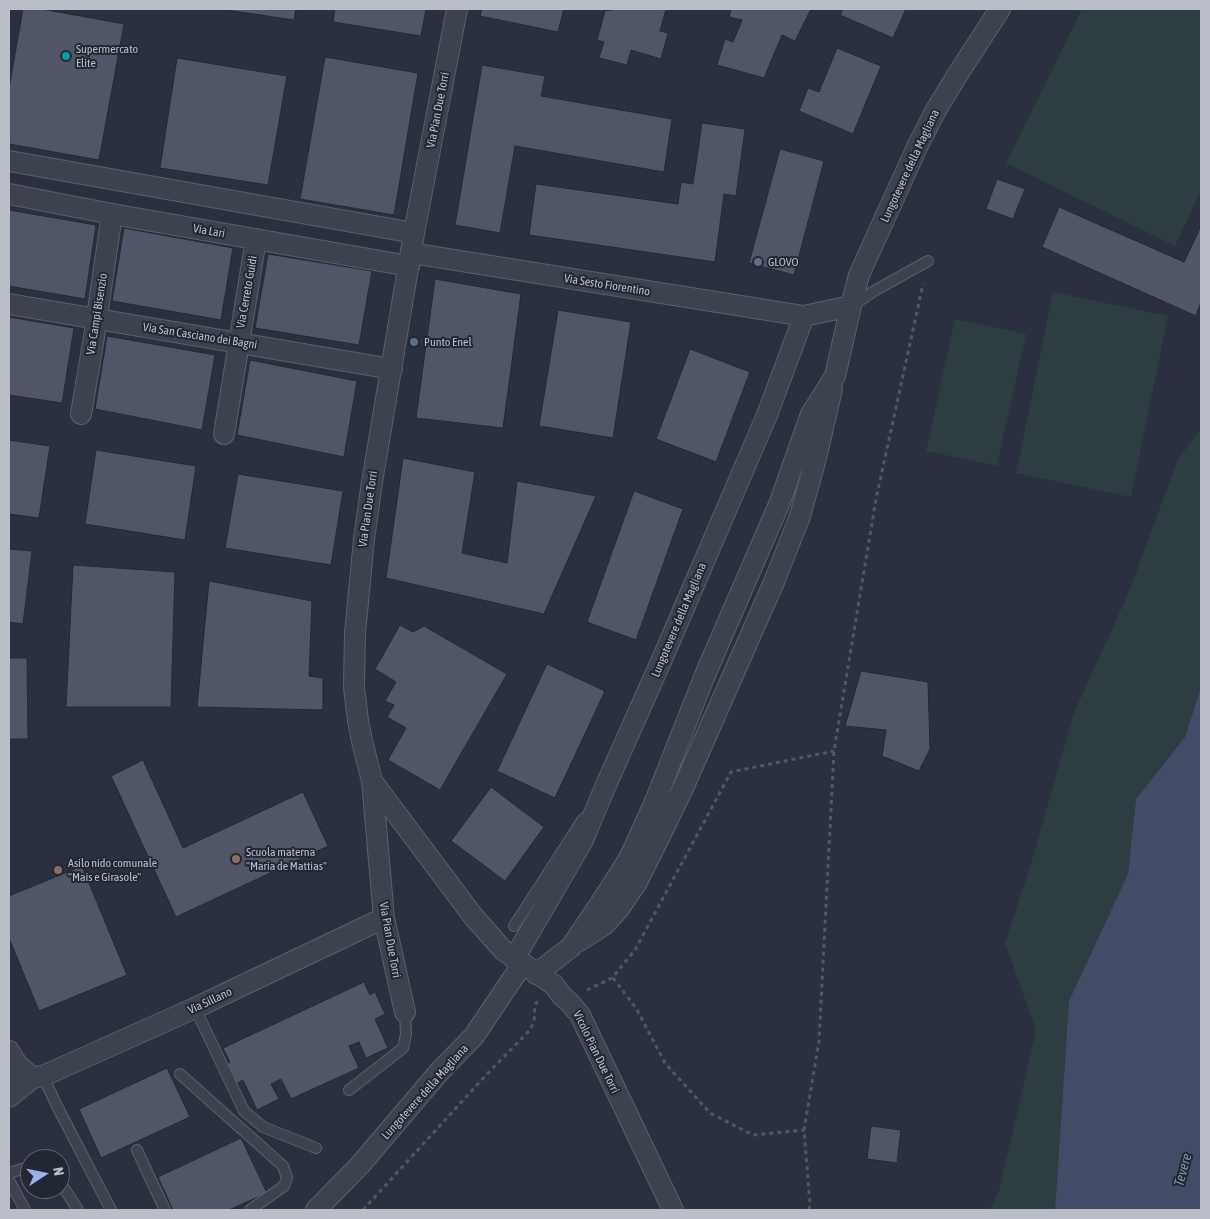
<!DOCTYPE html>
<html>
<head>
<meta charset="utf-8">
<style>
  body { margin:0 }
  #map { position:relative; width:1210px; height:1219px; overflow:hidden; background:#2a303f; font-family:"Asap Condensed",sans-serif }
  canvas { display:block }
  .frame { position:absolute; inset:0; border:10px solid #babec9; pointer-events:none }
  .north { position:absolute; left:20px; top:1149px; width:50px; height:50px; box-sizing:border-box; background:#222734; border:1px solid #5f6370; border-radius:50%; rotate:79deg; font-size:14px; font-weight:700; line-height:20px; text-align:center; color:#babec9 }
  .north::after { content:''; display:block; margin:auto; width:18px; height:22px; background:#9db0ec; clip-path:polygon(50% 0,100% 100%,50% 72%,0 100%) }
</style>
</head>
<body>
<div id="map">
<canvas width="1210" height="1219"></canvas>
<div class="frame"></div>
<div class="north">N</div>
</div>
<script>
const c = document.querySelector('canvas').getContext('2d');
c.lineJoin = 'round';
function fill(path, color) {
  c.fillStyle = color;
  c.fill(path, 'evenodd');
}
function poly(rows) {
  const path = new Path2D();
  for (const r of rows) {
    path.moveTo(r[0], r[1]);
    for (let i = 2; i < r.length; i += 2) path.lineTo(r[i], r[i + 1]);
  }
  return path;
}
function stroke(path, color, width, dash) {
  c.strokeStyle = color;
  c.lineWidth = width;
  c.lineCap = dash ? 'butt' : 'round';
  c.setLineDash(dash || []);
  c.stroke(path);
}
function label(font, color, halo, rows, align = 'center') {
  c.font = font + ' "Asap Condensed",sans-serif';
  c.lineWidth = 4;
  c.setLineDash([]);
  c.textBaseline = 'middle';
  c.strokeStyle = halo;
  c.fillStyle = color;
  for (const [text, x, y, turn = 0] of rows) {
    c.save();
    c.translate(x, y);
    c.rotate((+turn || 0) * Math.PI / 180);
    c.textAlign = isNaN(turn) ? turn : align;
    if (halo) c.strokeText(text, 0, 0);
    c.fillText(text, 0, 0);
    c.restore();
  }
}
fill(poly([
  [1082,9,1201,9,1201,191,1175,246,1006,163],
  [1053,292,1168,316,1131,497,1016,473],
  [955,319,1026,334,997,466,926,451],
  [1201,429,1201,687,1185,737,1136,799,1128,874,1069,1001,1055,1210,989,1210,999,1191,1036,1030,1005,943,1033,857,1073,715,1128,594,1178,459]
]), '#2d3d41');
fill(poly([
  [1201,687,1201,1210,1055,1210,1069,1001,1128,874,1136,799,1185,737]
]), '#424c66');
const building = poly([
  [23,9,42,9,124,24,99,160,9,144,9,88,23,9],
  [220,9,296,9,294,20,220,9],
  [335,9,426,9,421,36,333,22,335,9],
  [482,9,564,9,558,32,480,16,482,9],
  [617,9,666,9,660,31,668,33,661,59,631,50,627,65,599,58,604,42,597,40,605,11,617,9],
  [731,9,811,9,795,41,782,35,764,78,717,65,725,39,733,42,742,20,729,17,731,9],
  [843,9,906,9,893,38,840,15,843,9],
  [837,48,881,66,853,134,799,111,808,88,819,92,837,48],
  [325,57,418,73,394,215,300,199,325,57],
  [177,58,287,76,268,185,160,168,177,58],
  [482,65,545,76,541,96,672,119,664,172,515,146,500,233,455,225,482,65],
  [702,123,745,129,736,196,724,194,715,262,529,235,536,184,678,204,681,182,693,184,702,123],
  [780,149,824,161,794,275,749,263,780,149],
  [997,179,1025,189,1013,219,986,209,997,179],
  [1059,207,1184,262,1201,226,1201,302,1196,316,1042,247,1059,207],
  [9,210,96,225,85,299,9,286,9,210],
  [124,228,233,248,221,320,112,301,124,228],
  [268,254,372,271,359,345,255,328,268,254],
  [435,279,521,294,503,428,416,418,435,279],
  [558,310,631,322,613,438,539,426,558,310],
  [9,317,74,328,62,403,9,395,9,317],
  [107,336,215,355,202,430,95,409,107,336],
  [690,349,750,372,716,462,656,439,690,349],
  [250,360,357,381,344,457,237,435,250,360],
  [9,440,50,446,39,518,9,514,9,440],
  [96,450,196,466,185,540,85,524,96,450],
  [403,458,475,472,462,553,507,563,517,481,596,496,544,614,386,578,403,458],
  [238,474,343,491,331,565,225,548,238,474],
  [634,491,683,509,636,640,587,622,634,491],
  [9,549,32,551,23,624,9,622,9,549],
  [73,565,175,572,171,707,66,707,73,565],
  [209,581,312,601,309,676,323,678,323,710,197,707,209,581],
  [400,625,413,632,424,626,507,674,440,790,388,760,406,728,387,717,394,705,385,701,396,682,375,669,400,625],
  [9,658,27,658,28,739,9,739,9,658],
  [547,664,605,691,555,798,497,771,547,664],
  [861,671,928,682,930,749,919,771,882,756,886,730,845,726,861,671],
  [143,760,183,848,303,792,328,846,176,917,111,776,143,760],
  [491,787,544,827,505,881,451,841,491,787],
  [82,866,127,975,39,1011,9,938,9,896,82,866],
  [364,982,370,995,375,992,385,1014,375,1019,388,1048,366,1058,359,1042,349,1046,359,1068,291,1099,281,1079,271,1084,279,1099,257,1110,243,1080,234,1085,224,1065,230,1062,223,1048,364,982],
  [167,1068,190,1117,101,1158,79,1109,167,1068],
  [871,1126,901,1130,897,1163,867,1159,871,1126],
  [241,1138,267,1193,229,1210,173,1210,158,1177,241,1138]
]);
fill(building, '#505667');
stroke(building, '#242936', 1);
const service = poly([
  [852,306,874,291,928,261],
  [514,926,583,819],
  [195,1008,244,1111,263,1127,316,1148],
  [180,1074,283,1166,287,1178,284,1186,250,1210],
  [43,1076,57,1106,111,1210],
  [349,1090,403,1048,406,1034,405,1012],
  [137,1150,165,1210],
  [9,1173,25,1168,30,1169],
  [9,1180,25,1210],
  [60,1182,78,1210]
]);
const minor = poly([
  [9,161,414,233],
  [9,194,112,214,409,266],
  [411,253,804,316,851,306],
  [9,304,392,369],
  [81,414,94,337,112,214],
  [224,434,256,239],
  [372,781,473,916,503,950,554,985,562,996,570,1003,580,1015,673,1210],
  [579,941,604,925,618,910,637,882,659,838,684,786,774,582,800,516,816,458,832,389],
  [514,959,582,842,606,785,663,657,767,415,804,316],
  [536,974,571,947,600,904,627,862,635,846,656,799,705,675,780,502,811,414,835,376,851,306,859,275,918,145,936,110,956,77,1000,9],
  [405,1012,384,918,372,781,362,741,358,721,354,687,355,633,364,539,372,482,414,233,457,9],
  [9,1051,17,1064,33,1078],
  [9,1081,43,1076,195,1008,384,918],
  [9,1097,33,1078],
  [316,1210,360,1165,440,1071,474,1036,513,978,523,965]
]);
stroke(service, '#5b606c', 12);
stroke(minor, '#5b606c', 22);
stroke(poly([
  [613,978,636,1008,665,1063,710,1113,753,1135,804,1130],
  [587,990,612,978,635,950,731,772,834,751],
  [363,1210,487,1074,530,1030,534,1021,535,1005,539,999],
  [809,1210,810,1204,804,1130,819,1041,834,751,876,499,923,284]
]), '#4c5a5f', 3, [4, 4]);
stroke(service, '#3d424f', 10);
stroke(minor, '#3d424f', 20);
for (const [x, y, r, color] of [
  [66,56,5,"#0f9aa8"],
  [758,262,5,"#5c6f8a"],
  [414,342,5,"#5c6f8a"],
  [236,859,5,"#8d6e63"],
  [58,870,5,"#8d6e63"]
]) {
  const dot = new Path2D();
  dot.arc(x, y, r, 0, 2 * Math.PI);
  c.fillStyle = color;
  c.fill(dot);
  stroke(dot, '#222734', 2);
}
label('12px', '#babec9', '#222734', [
  ["Supermercato",76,49],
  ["Elite",76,63],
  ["GLOVO",768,262],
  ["Punto Enel",424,342],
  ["Scuola materna",246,852],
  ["\"Maria de Mattias\"",246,866],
  ["Asilo nido comunale",68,863],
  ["\"Mais e Girasole\"",68,877]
], 'left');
label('12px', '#babec9', '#222734', [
  ["Via Pian Due Torri",438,110,-79],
  ["Lungotevere della Magliana",910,166,-65],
  ["Via Lari",209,231,10],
  ["Via Sesto Fiorentino",607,285,9],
  ["Via Cerreto Guidi",247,292,-80],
  ["Via Campi Bisenzio",97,314,-81],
  ["Via San Casciano dei Bagni",200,336,9],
  ["Via Pian Due Torri",368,509,-82],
  ["Lungotevere della Magliana",679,620,-67],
  ["Via Pian Due Torri",390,940,80],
  ["Via Sillano",210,1001,-25],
  ["Vicolo Pian Due Torri",596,1052,64],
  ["Lungotevere della Magliana",425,1092,-48]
]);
label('italic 14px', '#8691ad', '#222734', [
  ["Tevere",1183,1170,-75]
]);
</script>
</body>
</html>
